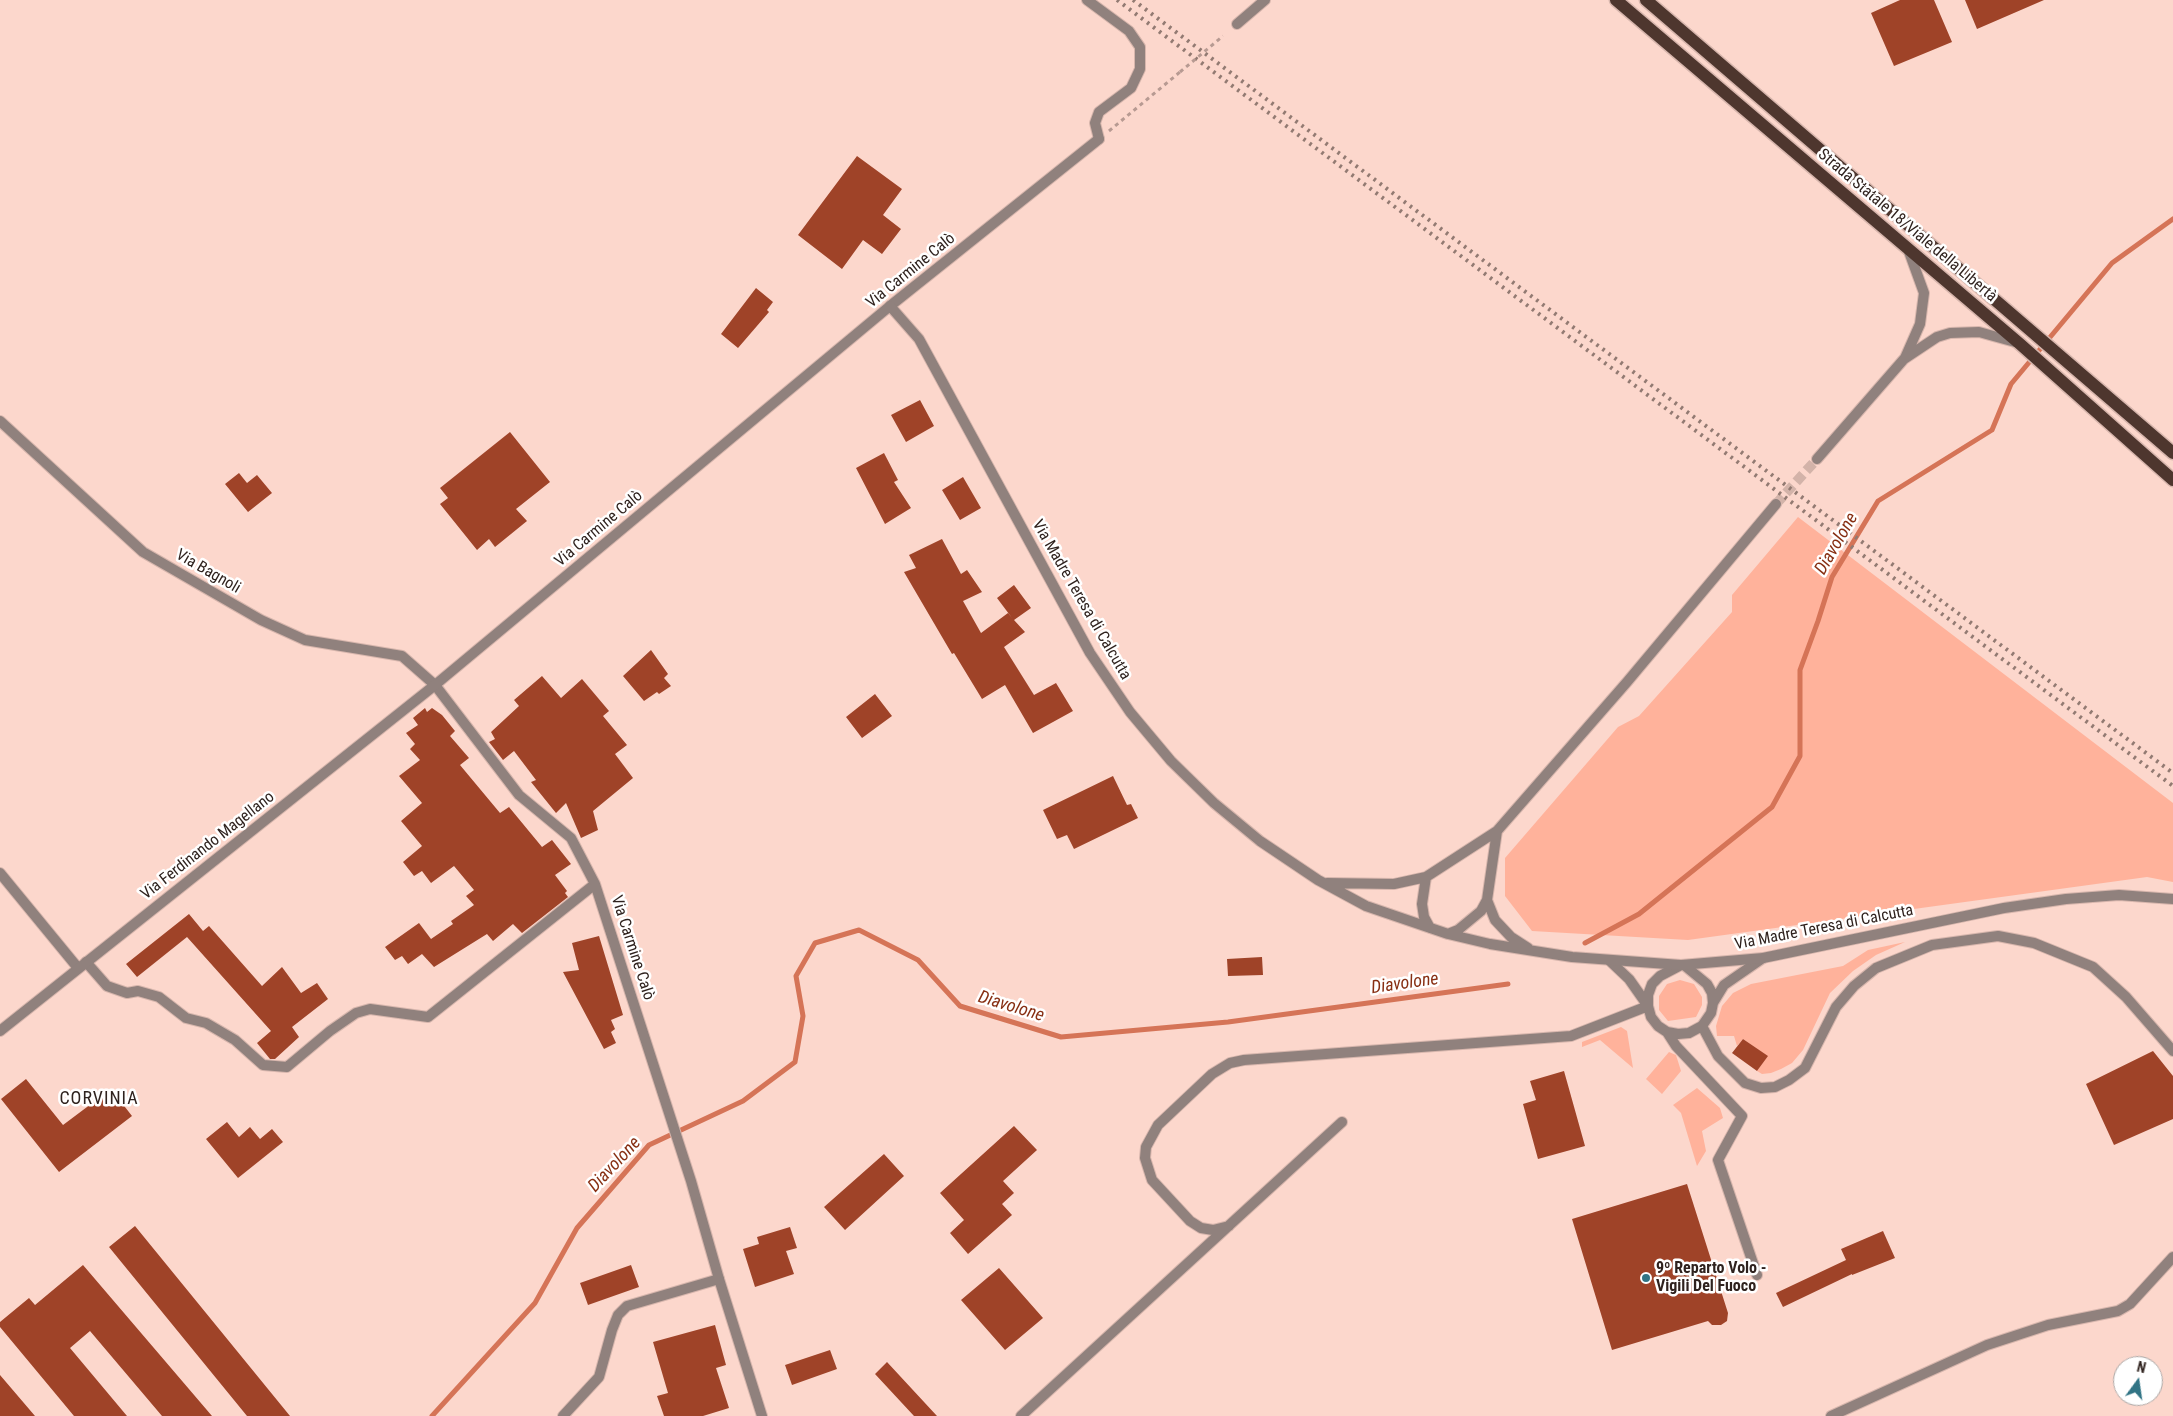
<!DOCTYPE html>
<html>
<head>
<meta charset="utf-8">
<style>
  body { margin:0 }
  #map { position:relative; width:2173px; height:1416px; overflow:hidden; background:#fcd7cc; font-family:"Roboto Condensed",sans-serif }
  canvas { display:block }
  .north { position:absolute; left:2113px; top:1356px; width:50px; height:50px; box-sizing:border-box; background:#fff; border:1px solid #aca7a5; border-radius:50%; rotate:14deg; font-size:14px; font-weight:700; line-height:20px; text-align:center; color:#2f221e }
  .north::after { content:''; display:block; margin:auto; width:18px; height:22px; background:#317485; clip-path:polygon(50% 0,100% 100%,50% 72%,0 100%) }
</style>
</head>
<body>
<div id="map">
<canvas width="2173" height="1416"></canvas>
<div class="north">N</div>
</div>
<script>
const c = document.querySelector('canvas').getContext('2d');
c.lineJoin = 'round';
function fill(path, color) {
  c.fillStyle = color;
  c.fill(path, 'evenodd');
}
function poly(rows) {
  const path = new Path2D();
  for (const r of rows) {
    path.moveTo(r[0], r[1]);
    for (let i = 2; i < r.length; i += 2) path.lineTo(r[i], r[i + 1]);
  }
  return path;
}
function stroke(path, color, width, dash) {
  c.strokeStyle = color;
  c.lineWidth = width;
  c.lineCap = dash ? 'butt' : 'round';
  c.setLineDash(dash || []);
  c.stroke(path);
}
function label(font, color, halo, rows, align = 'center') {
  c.font = font + ' "Roboto Condensed",sans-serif';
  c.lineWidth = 5;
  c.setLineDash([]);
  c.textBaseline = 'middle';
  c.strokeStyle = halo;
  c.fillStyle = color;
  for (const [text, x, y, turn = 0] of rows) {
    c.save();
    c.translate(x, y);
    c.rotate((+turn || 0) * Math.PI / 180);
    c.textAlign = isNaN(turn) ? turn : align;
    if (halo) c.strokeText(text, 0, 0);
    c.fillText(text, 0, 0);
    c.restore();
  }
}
fill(poly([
  [1798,517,2173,803,2173,882,2147,877,1688,940,1532,931,1505,896,1505,858,1618,727,1639,716,1732,612,1732,595],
  [1905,942,1876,955,1853,971,1830,993,1803,1050,1792,1063,1781,1069,1771,1073,1762,1074,1757,1071,1767,1056,1743,1039,1737,1046,1734,1036,1717,1036,1716,1026,1722,1006,1733,993,1751,984,1843,966,1868,950],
  [1680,980,1694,984,1702,997,1702,1005,1696,1017,1668,1021,1659,1010,1659,996,1667,984],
  [1621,1027,1627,1031,1633,1068,1600,1040,1582,1047,1582,1042],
  [1669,1052,1676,1055,1681,1071,1662,1094,1646,1079],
  [1697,1088,1720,1108,1723,1118,1702,1131,1706,1151,1697,1166,1681,1113,1673,1105]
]), '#ffb29b');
stroke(poly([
  [1585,943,1639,914,1772,807,1800,756,1800,670,1818,621,1832,577,1878,501,1992,430,2011,384,2112,263,2173,219],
  [432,1416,535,1303,577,1228,649,1145,743,1101,795,1062,803,1016,796,976,815,943,859,930,918,960,960,1006,1061,1037,1228,1022,1508,984]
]), '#d57457', 5);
fill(poly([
  [1900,0,1934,0,1952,42,1894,66,1871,13],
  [1965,0,2044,0,1977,29],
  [857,156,902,189,883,215,901,229,882,254,863,240,842,269,798,235],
  [756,288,773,302,767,310,769,312,738,348,721,334],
  [920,400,934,426,906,442,891,415],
  [510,432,550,482,516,509,527,521,495,547,489,539,477,550,440,504,448,498,440,488],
  [884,453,898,480,894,482,911,508,885,524,856,468],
  [239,473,247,483,257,475,272,493,248,512,225,484],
  [963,477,981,508,960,520,942,490],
  [942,539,961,574,967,570,982,592,963,601,981,633,1008,613,1012,618,997,598,1014,585,1031,608,1014,620,1025,632,1004,647,1034,695,1056,683,1073,711,1033,733,1005,685,982,699,954,653,952,654,904,572,916,568,909,555],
  [651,650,668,674,664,678,671,686,659,694,657,692,644,701,623,676],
  [542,676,561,698,582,679,609,711,603,716,627,745,615,754,633,778,593,811,598,830,581,838,566,803,556,813,531,782,536,780,514,751,503,760,489,742,495,739,491,732,519,706,514,700],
  [875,694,892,716,862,738,846,717],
  [425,708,427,712,432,708,442,715,455,731,450,736,469,758,460,765,500,813,509,807,542,847,552,840,571,864,555,875,567,891,565,893,568,897,522,933,513,924,493,941,487,934,434,967,422,954,408,964,402,956,395,960,385,947,419,923,431,939,453,924,451,921,474,905,466,896,474,890,454,866,431,883,422,871,414,876,403,862,422,846,401,821,422,803,399,776,420,760,410,749,415,744,406,733,418,725,413,718],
  [1113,776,1127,805,1131,804,1138,818,1074,849,1067,835,1057,839,1043,810],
  [189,914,203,931,209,926,262,986,282,967,301,993,317,983,328,999,292,1027,299,1037,275,1059,270,1059,257,1043,271,1031,187,937,137,977,126,964],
  [599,936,623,1015,611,1020,615,1029,611,1032,616,1043,604,1049,563,972,579,970,572,943],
  [1262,957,1263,975,1228,976,1227,959],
  [1743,1039,1768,1056,1757,1071,1732,1053],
  [2153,1051,2173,1076,2173,1119,2114,1145,2086,1084],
  [1564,1071,1585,1146,1538,1159,1523,1104,1536,1100,1530,1081],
  [26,1079,63,1125,111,1089,132,1116,59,1172,1,1099],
  [227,1122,239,1137,250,1127,260,1139,272,1129,283,1142,238,1178,206,1139],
  [1014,1126,1037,1150,1003,1181,1014,1193,1002,1204,1012,1215,968,1254,950,1233,964,1220,940,1193],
  [884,1154,904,1176,845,1230,824,1207],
  [1687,1184,1728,1313,1727,1321,1721,1325,1712,1325,1708,1321,1612,1350,1572,1219],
  [135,1226,290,1416,247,1416,109,1247],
  [790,1227,797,1248,786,1251,794,1274,755,1287,743,1249,759,1244,757,1237],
  [1883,1231,1895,1258,1852,1275,1852,1274,1783,1307,1776,1293,1846,1260,1841,1249],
  [83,1265,212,1416,162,1416,90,1331,70,1348,127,1416,74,1416,0,1327,0,1322,29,1298,35,1305],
  [631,1265,639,1287,588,1305,580,1283],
  [999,1268,1043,1318,1005,1350,961,1300],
  [715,1325,726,1365,716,1368,729,1408,703,1416,664,1416,657,1396,668,1393,653,1342],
  [830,1350,837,1369,792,1385,785,1365],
  [887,1362,937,1416,914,1416,875,1374],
  [0,1375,35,1416,0,1416]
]), '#9f4328');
stroke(poly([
  [1776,504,1817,459]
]), '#d3b3a9', 10, [10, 5]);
const service = poly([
  [1087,0,1129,31,1140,47,1140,69,1131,88,1099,112,1095,123,1099,139],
  [1681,965,1660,976,1652,984,1648,995,1648,1006,1651,1017,1658,1026,1667,1032,1678,1034,1689,1033,1702,1026,1711,1013,1713,1003,1712,993,1707,984,1684,965],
  [1713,1003,1724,985,1763,958],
  [1702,1026,1718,1056,1745,1083,1761,1088,1775,1087,1789,1080,1805,1068,1836,1007,1854,986,1876,968,1932,945,1998,936,2034,943,2093,967,2126,997,2173,1051],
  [1667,1032,1676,1046,1742,1116,1718,1160,1757,1275],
  [1229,1226,1213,1230,1201,1228,1190,1221,1152,1180,1145,1158,1146,1147,1158,1125,1212,1074,1230,1063,1244,1060,1571,1036,1648,1006,1629,979,1609,960],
  [719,1279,762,1416],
  [1021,1416,1342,1122],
  [1831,1416,1987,1345,2048,1325,2118,1311,2130,1304,2173,1257]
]);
const minor = poly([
  [1237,24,1265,0],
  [890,306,1099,139],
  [0,421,143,552,261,620,305,640,402,656,435,685,519,795,571,838,595,884,691,1181,719,1279,627,1306,618,1315,612,1330,599,1377,563,1416],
  [0,873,78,968],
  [86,962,107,986,127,993,138,991,159,997,186,1018,206,1023,235,1040,263,1065,287,1067,330,1031,356,1013,370,1009,428,1017,595,884]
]);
const tertiary = poly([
  [1905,358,1920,324,1924,293,1908,249],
  [1817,459,1904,359,1937,337,1950,333,1979,332,2015,342],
  [1426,877,1422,904,1424,917,1430,928],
  [1327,883,1394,884,1426,877,1497,831,1627,682,1776,504],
  [1487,900,1495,920,1511,937,1528,948],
  [1448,934,1458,930,1481,911,1487,900,1497,831],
  [0,1031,435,685,890,306,919,339,1090,653,1130,712,1171,761,1214,803,1260,841,1318,880,1366,906,1448,934,1490,944,1572,957,1681,965,1763,958,2004,908,2066,899,2119,895,2173,899]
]);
const primary = poly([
  [1616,0,2020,344,2173,480],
  [1646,0,2173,453]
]);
stroke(service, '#d7b6ad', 12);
stroke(minor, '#d7b6ad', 12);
stroke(tertiary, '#d7b6ad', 12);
stroke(primary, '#d7b6ad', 15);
stroke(poly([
  [1109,131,1180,72]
]), '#b79a92', 3, [4, 4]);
stroke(service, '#90817d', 10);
stroke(minor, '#90817d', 10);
stroke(tertiary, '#90817d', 10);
stroke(primary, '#4e362e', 12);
stroke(poly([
  [1117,0,2173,786],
  [1133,0,2173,773]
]), '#927a72', 4, [2.5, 5]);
stroke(poly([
  [1180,72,1223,36]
]), '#b79a92', 3, [4, 4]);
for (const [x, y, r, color] of [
  [1646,1278,5,"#317485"]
]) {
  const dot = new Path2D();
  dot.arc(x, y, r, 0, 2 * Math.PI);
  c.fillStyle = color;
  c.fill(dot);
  stroke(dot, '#fff', 2);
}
label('16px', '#2f221e', '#fff', [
  ["Strada Statale 18/Viale della Libertà",1907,226,40],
  ["Via Carmine Calò",911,271,-39],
  ["Via Carmine Calò",599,529,-40],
  ["Via Bagnoli",208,572,30],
  ["Via Madre Teresa di Calcutta",1081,600,60],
  ["Via Ferdinando Magellano",208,846,-38],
  ["Via Madre Teresa di Calcutta",1824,928,-11],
  ["Via Carmine Calò",632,948,72]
]);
label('bold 16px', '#2f221e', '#fff', [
  ["9º Reparto Volo -",1656,1269],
  ["Vigili Del Fuoco",1656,1287]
], 'left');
label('italic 18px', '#872f13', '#fff', [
  ["Diavolone",1837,544,-60],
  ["Diavolone",1405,984,-8],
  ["Diavolone",1011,1007,17],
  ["Diavolone",615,1165,-47]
]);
c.letterSpacing = '1px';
label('18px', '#2f221e', '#fff', [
  ["CORVINIA",99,1099]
]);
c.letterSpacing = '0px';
</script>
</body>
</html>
